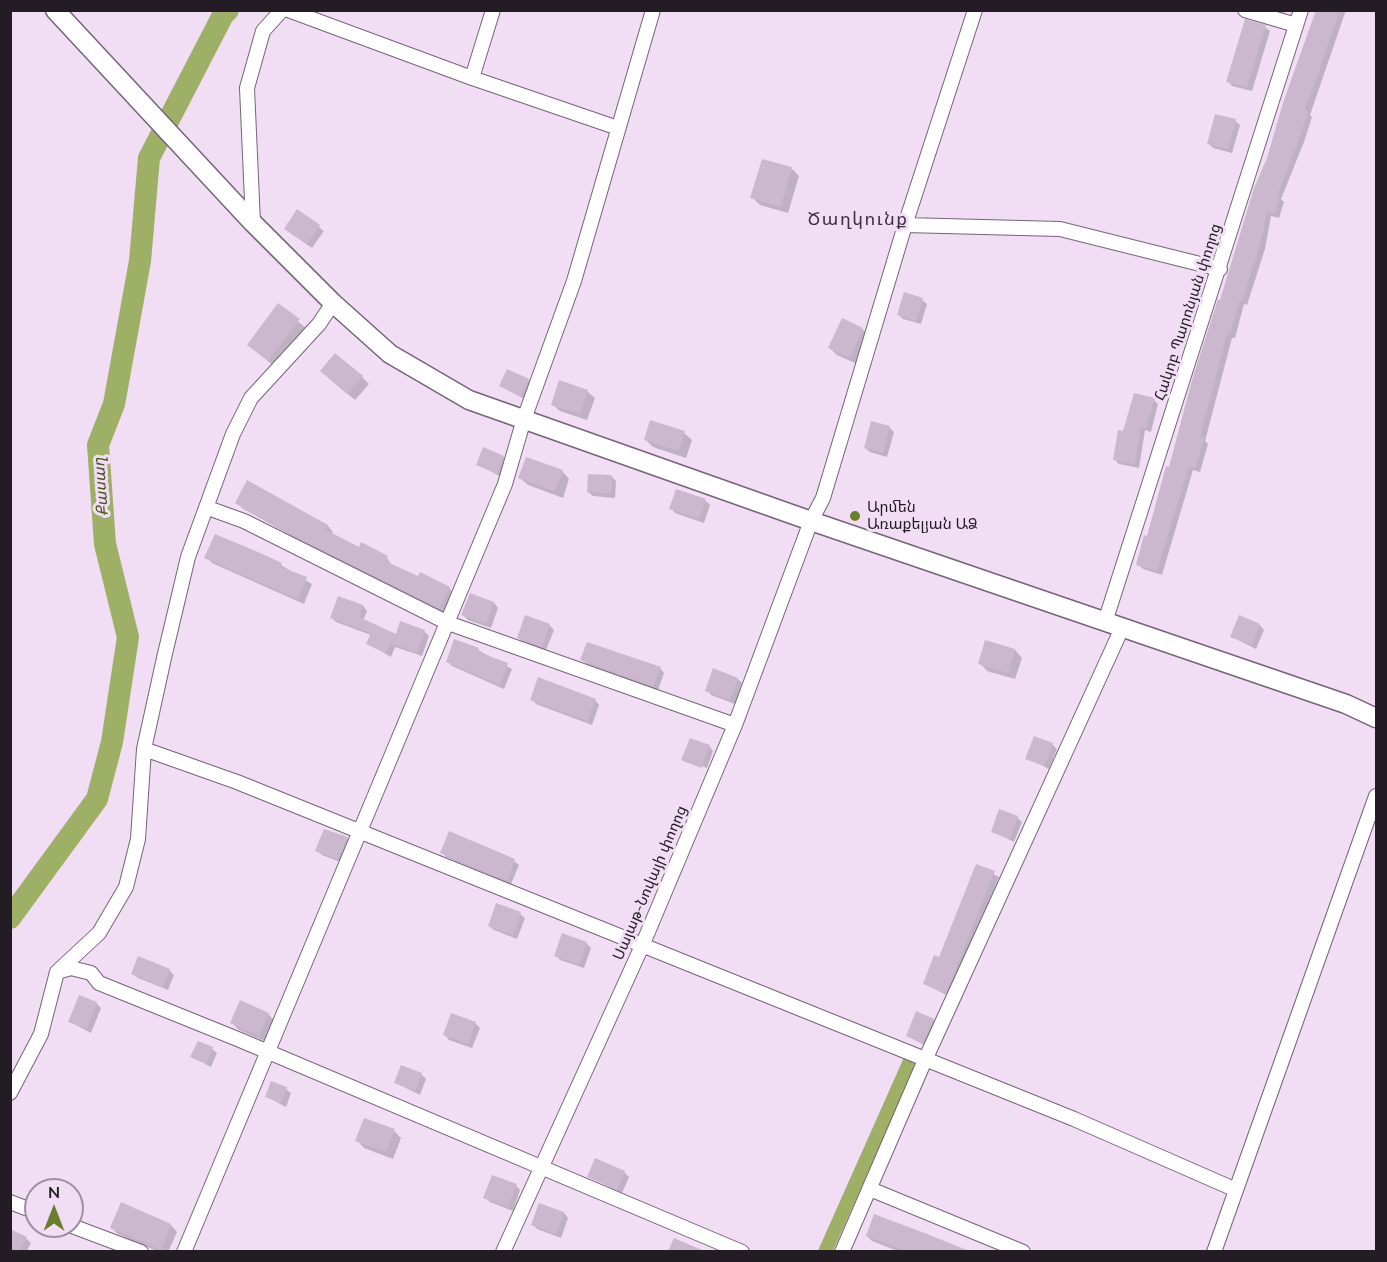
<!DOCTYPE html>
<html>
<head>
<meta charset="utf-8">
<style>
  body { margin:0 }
  #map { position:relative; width:1387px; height:1262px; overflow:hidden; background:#f1ddf4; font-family:Mulish,sans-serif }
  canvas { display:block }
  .frame { position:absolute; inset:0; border:12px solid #241c25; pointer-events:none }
  .north { position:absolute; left:24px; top:1178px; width:60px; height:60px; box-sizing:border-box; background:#f1ddf4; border:2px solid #9f90a1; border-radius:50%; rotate:0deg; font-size:16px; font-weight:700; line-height:24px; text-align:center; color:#241c25 }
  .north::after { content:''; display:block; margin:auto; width:21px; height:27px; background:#6c7d2d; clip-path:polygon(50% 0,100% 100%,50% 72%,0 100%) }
</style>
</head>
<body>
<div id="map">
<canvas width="1387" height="1262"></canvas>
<div class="frame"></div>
<div class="north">N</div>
</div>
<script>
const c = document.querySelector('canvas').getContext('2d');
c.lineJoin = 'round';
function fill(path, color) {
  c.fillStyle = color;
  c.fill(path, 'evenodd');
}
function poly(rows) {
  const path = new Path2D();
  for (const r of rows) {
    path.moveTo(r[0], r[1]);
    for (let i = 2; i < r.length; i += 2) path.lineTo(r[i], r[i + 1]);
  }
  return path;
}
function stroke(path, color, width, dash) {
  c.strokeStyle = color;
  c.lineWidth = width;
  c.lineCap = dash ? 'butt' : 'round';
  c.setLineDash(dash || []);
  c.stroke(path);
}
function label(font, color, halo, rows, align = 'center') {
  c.font = font + ' Mulish,"Noto Sans Armenian",sans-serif';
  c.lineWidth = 6;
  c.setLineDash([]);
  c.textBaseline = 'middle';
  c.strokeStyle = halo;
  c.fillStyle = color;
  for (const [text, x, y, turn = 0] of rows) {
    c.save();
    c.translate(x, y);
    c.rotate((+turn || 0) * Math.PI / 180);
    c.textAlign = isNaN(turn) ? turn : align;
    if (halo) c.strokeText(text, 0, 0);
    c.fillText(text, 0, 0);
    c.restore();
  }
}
fill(poly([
  [1271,10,1285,10,1284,14],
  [1318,10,1346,10,1310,115,1312,117,1304,142,1281,199,1284,202,1279,218,1271,216,1265,249,1247,305,1244,304,1235,338,1232,338,1205,441,1208,444,1200,472,1193,470,1162,575,1143,569,1138,564],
  [1265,27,1270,31,1252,91,1232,86,1228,81],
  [1235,121,1240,125,1232,153,1213,148,1208,143],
  [763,161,792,169,799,176,788,213,760,205,752,197],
  [297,211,324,231,312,248,290,233],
  [922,300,927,304,921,324,903,319,898,314],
  [278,305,306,328,276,368,249,345],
  [862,329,870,336,857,364,837,355,830,348],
  [362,377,369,384,355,400,329,378],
  [528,380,533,385,526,400,501,386],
  [587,391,595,398,587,420,560,411,552,404],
  [1154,400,1158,404,1151,432,1145,430,1139,468,1119,464,1115,460,1124,432],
  [889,427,894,432,887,457,870,452,865,448],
  [684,433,692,440,686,458,653,447,646,440],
  [503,457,508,462,501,477,478,464],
  [562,471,569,479,563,498,528,485,520,478],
  [611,476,616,481,615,498,593,496,588,492],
  [247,482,328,526,333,532,332,534,359,549,387,558,391,565,418,578,449,588,454,594,445,613,301,541,242,508,237,503],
  [705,500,710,505,704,523,675,513,671,508],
  [206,557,281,565,312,584,304,604,212,563],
  [470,595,494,603,498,608,491,628,468,620,463,615],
  [363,606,367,611,363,621,396,636,424,631,429,636,422,656,395,647,391,657,367,643,371,635,336,622,332,618],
  [549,625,554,630,546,650,523,642,518,637],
  [1260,625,1264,630,1256,649,1232,637],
  [478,650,512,669,504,689,452,666,448,661],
  [1015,650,1022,658,1015,679,987,671,980,663],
  [582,660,660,668,664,673,658,690,587,664],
  [738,679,742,683,735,704,711,695,707,690],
  [532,699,595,700,599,705,592,725,536,704],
  [1052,744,1057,749,1049,769,1027,758],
  [709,746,713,751,707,768,687,761,687,763,683,760],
  [1017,817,1022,822,1014,842,992,831],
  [347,838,351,843,343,863,322,855,317,851],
  [442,852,514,861,519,865,511,884,446,857],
  [977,866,999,877,950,997,925,984,940,959],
  [520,914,525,918,517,939,494,930,489,926],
  [586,943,591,948,584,968,560,960,556,955],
  [139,958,170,971,174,975,168,990,138,978,133,974],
  [96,1003,101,1008,91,1033,70,1022],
  [268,1014,275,1021,267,1042,239,1030,232,1023],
  [933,1020,938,1024,928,1047,907,1036],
  [475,1023,480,1028,472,1048,449,1040,445,1035],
  [212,1049,217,1053,211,1067,192,1057],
  [421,1074,426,1079,420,1095,396,1083],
  [286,1089,291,1093,286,1107,267,1097],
  [394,1131,401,1138,393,1159,364,1148,357,1140],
  [624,1172,629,1177,622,1193,589,1177],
  [516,1186,520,1190,513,1211,490,1202,485,1197],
  [122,1204,171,1225,177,1232,168,1252,159,1252,118,1234,112,1228],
  [564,1213,568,1218,561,1238,537,1229,533,1225],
  [10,1236,26,1238,31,1243,26,1252,10,1250],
  [867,1236,960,1248,963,1252,900,1252,872,1241]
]), '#0003');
stroke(poly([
  [825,1252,910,1061]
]), '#9eb066', 14);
stroke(poly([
  [10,918,97,799,112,742,128,637,105,544,98,445,114,404,140,261,149,158,223,15,228,10]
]), '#9eb066', 22);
fill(poly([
  [1316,10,1339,13,1305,110,1308,111,1300,137,1277,195,1280,196,1275,214,1267,212,1260,244,1242,301,1240,300,1230,334,1227,333,1200,437,1204,438,1195,468,1189,466,1157,571,1136,565,1144,535,1147,536,1166,466,1169,467,1192,380,1218,299,1220,300,1254,188,1267,158,1283,103],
  [1245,19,1266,25,1247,87,1226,82],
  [1215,114,1236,119,1228,149,1207,144],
  [762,159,792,167,781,207,750,198],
  [297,209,320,225,307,244,284,229],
  [904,292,923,298,916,321,897,315],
  [278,303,300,319,268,361,247,345],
  [842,318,863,328,850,358,828,348],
  [335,353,363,376,347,394,320,371],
  [507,369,529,379,521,397,499,386],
  [559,380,588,390,580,414,551,405],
  [1134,393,1155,398,1146,428,1141,427,1135,464,1113,460,1118,430,1123,431],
  [650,420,685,431,679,451,644,440],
  [871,421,890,426,883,453,864,448],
  [483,447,504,456,497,474,476,465],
  [526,457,563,470,555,491,518,478],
  [588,474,612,475,611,494,587,492],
  [247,480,328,525,326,530,359,547,361,542,388,556,385,561,418,576,420,572,450,587,439,608,294,536,235,503],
  [676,489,706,499,699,519,669,509],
  [215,534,258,552,282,563,280,567,307,577,298,599,204,558],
  [470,593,494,602,486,624,461,615],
  [338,596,363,605,359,617,396,634,400,621,425,630,417,653,391,643,386,653,366,644,371,633,330,618],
  [525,615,550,624,542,647,517,638],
  [1239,615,1260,624,1252,645,1230,637],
  [454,639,479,648,478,652,508,663,500,685,446,662],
  [985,640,1015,649,1008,673,978,664],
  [587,642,661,667,653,686,580,660],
  [713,668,738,678,730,700,705,691],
  [538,677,596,699,587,721,530,700],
  [1034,736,1053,743,1044,766,1025,759],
  [690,738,710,745,701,768,681,760],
  [999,809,1018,816,1010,839,991,832],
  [324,829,348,837,338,859,315,851],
  [449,831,515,859,507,881,440,853],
  [976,864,995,871,946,993,923,984,934,955,939,957],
  [496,903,521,912,513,935,488,926],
  [562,933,587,942,579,965,554,956],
  [138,956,170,969,163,987,131,974],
  [79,995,97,1002,87,1029,68,1022],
  [240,1000,269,1013,259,1036,230,1023],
  [916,1011,934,1019,923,1043,906,1036],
  [451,1013,476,1022,468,1044,443,1035],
  [198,1041,213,1047,206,1064,190,1057],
  [401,1065,422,1073,415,1091,394,1083],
  [271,1081,287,1087,281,1103,265,1097],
  [364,1118,395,1129,386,1152,355,1141],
  [595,1158,625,1171,617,1190,587,1177],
  [492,1175,517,1184,508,1207,483,1198],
  [121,1202,171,1224,161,1250,110,1228],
  [539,1203,564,1212,556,1234,531,1225],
  [874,1214,927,1234,969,1251,906,1251,866,1236],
  [10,1229,27,1237,20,1251,10,1249],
  [674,1238,704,1251,668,1251]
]), '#cbb8cf');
const street = poly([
  [288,10,472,78,618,128],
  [1245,10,1296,25],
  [472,78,493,10],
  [253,223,247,88,263,31,282,10],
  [905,225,1060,229,1220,269],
  [208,508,244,521,448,623,735,725],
  [1105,622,1301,10],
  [144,749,237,782,776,999,1074,1119,1234,1189],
  [57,972,71,968,91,973,99,983,240,1040,742,1252],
  [10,1093,41,1034,57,972,99,933,126,887,138,839,144,749,164,658,188,557,233,434,251,398,319,324,333,303],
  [870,1189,1023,1252],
  [10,1202,36,1212],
  [72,1226,141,1252],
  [184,1252,505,484,524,419,574,281,653,10],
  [503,1252,642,946,735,725,811,521,823,498,905,225,975,10],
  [842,1252,925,1060,1122,628],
  [1214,1252,1376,796]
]);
const secondary = poly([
  [55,10,253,223,333,303,390,354,469,400,811,521,1346,704,1376,718]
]);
stroke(street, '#756478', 16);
stroke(secondary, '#756478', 21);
stroke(street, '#fff', 14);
stroke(secondary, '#fff', 18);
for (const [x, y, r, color] of [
  [855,516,6,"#6c7d2d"]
]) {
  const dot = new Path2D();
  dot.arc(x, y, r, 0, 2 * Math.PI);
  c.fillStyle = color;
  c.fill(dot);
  stroke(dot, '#f1ddf4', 2);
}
label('15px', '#241c25', '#f1ddf4', [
  ["Հակոբ Պարոնյան փողոց",1188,312,-72],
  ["Սայաթ-Նովայի փողոց",650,883,-67]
]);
label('15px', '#241c25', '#f1ddf4', [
  ["Արմեն",867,507],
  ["Առաքելյան ԱՁ",867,524]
], 'left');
label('italic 16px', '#46521c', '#f1ddf4', [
  ["Քասաղ",101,487,-94]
]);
c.letterSpacing = '1.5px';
label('18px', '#3f2f42', '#f1ddf4', [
  ["Ծաղկունք",858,220]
]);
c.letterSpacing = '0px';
</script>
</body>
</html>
